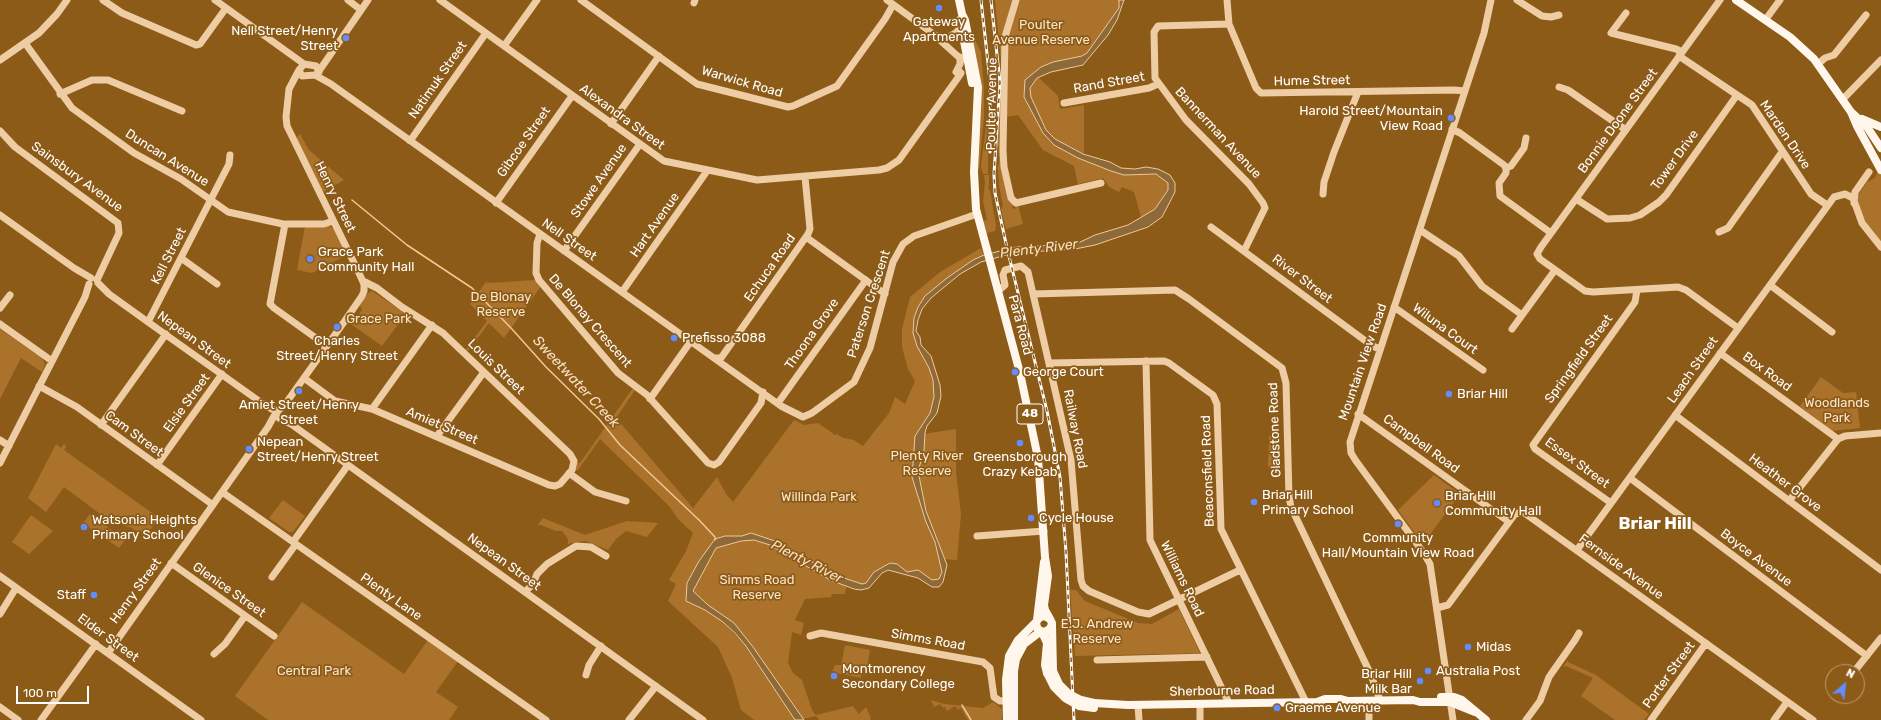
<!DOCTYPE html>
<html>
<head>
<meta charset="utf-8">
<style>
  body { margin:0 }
  #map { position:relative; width:1881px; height:720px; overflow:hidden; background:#8d5b18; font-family:Rubik,sans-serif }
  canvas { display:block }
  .north { position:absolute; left:1825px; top:664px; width:40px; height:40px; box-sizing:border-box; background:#8d5b18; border:1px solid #bb9d74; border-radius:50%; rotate:28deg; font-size:11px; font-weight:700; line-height:16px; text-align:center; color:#fff }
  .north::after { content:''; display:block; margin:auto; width:14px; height:18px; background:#618dff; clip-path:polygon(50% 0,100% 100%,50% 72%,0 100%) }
  .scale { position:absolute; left:16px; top:686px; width:73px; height:18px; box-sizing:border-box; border:2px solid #fff; border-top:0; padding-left:5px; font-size:12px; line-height:14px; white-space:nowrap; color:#fff; -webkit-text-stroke:3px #8d5b18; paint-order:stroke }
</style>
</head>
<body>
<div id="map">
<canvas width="1881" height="720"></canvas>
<div class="north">N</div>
<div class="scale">100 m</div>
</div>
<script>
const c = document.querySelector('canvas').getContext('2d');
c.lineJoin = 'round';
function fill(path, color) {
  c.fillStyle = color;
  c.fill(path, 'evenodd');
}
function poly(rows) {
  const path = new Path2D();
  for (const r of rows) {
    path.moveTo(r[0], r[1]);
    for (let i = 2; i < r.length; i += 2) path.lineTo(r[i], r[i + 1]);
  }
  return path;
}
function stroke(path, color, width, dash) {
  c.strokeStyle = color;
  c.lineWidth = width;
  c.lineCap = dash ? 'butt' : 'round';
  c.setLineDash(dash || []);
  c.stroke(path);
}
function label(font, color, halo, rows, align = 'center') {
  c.font = font + ' Rubik,sans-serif';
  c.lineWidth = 3.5;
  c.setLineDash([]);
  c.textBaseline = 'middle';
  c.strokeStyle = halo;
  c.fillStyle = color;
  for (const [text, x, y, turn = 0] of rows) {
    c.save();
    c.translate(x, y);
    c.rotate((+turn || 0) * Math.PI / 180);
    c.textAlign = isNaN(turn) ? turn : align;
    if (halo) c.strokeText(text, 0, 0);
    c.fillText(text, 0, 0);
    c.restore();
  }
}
fill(poly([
  [995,0,1013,0,1006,23,1001,155,1013,205,1012,208,1015,209,1018,205,1023,224,1006,229,1001,209,1003,206,999,186,998,170,997,169,999,162,998,137,1001,62],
  [1018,0,1119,0,1119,8,1087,53,1081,56,1053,62,1025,80,1024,97,1043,133,1054,145,1078,158,1111,171,1136,175,1156,174,1168,183,1168,190,1155,209,1147,214,1141,217,1134,192,1122,187,1119,192,1109,187,1103,178,1078,184,1074,166,1043,150,1018,115,1006,117,1008,37],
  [972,34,981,52,984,89,984,117,979,172],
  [1038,77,1058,96,1060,109,1084,105,1084,154,1055,139,1046,130,1031,97,1030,88,1034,80],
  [988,110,988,174,983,174,981,166],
  [300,134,309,150,344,180,323,192,296,138],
  [1878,170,1881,175,1881,243,1865,223,1857,200,1857,197,1867,182,1875,178],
  [984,175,989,175,989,186,988,189,990,190,996,226,995,231,987,233,983,221,987,220,983,201,985,183],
  [305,226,329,226,334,229,347,255,312,273,297,270],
  [981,248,984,255,973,260,947,278,918,307,914,318,917,346,929,368,933,380,934,397,930,413,917,435,956,429,956,472,961,514,957,560,942,559,943,573,937,583,887,568,867,586,847,583,845,594,832,594,831,597,805,599,795,620,804,623,801,635,792,632,788,663,793,673,802,680,812,710,816,715,853,706,859,714,866,707,871,718,870,720,819,720,816,716,799,720,735,630,687,593,686,601,705,610,723,622,746,646,795,720,754,720,741,710,732,678,718,647,668,601,676,584,669,580,686,551,693,533,679,520,669,506,600,439,578,470,574,471,577,463,580,463,633,388,635,390,616,418,693,508,717,477,726,494,733,502,794,420,804,425,818,423,835,435,837,434,843,438,854,440,863,446,889,413,895,397,905,404,915,381,908,369,902,347,902,329,910,297,940,272],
  [536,280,541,286,504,338,489,323,467,352,465,351,487,321,470,304,486,282,488,283],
  [372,291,406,314,382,346,348,322,353,315,354,319,356,318,362,310,360,305,367,294],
  [0,329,42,358,45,364,42,372,21,358,0,399],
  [1821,377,1843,393,1856,392,1860,428,1832,431,1800,406],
  [1269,436,1279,436,1280,467,1268,467],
  [56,444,61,448,64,444,66,446,64,450,159,518,146,535,141,531,138,530,137,532,132,528,111,522,64,487,46,512,28,498],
  [1434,475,1460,494,1423,544,1398,510],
  [283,500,305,516,293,532,289,532,269,518],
  [90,514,108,527,101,536,83,523],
  [31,515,53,531,29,554,12,542],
  [543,518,585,535,627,521,658,523,647,537,626,531,616,539,608,550,586,541,576,542,568,544,568,539,562,531,556,531,541,525,538,525],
  [109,528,126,539,119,548,103,537],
  [1070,590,1076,590,1085,601,1138,623,1152,624,1179,609,1200,653,1075,656],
  [302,602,404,674,428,640,458,661,436,692,458,707,449,720,268,720,235,696],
  [845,645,870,650,866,675,862,674,861,678,832,672,835,665,841,665],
  [1568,660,1568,662,1596,675,1649,714,1644,720,1615,720,1581,696,1593,678,1566,666,1563,667],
  [931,700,944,704,983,708,993,702,1002,709,1002,720,968,720,961,708,958,710,955,706,947,711,945,707,943,708,940,704,934,707]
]), '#ab722b');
const water = poly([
  [1119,0,1124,0,1117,20,1108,35,1083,65,1051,72,1037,78,1030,88,1031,97,1046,130,1055,139,1083,154,1110,162,1121,168,1135,169,1146,167,1158,169,1170,175,1175,183,1175,192,1162,217,1148,227,1095,245,1075,249,1013,253,981,262,960,274,931,298,922,309,918,320,916,331,920,337,921,345,931,356,940,385,941,396,937,413,927,426,925,433,924,451,918,471,926,511,947,565,943,582,939,587,932,587,918,578,888,570,882,573,869,588,861,590,854,589,830,580,770,545,754,540,741,541,716,548,693,591,708,605,734,623,753,647,804,720,795,720,746,646,735,633,723,622,705,610,686,601,687,583,699,561,715,539,725,536,742,536,751,533,775,541,835,575,862,584,866,583,874,572,890,563,897,564,907,572,918,570,932,580,939,579,942,572,935,542,926,522,912,477,915,436,930,413,934,397,933,380,929,368,917,346,913,333,914,318,918,307,925,296,947,278,973,260,984,255,1016,247,1076,244,1095,235,1128,225,1155,209,1168,190,1168,183,1156,174,1124,175,1111,171,1078,158,1054,145,1043,133,1024,97,1025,80,1041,67,1053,62,1082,56,1087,53,1119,8,1119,0]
]);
fill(water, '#8e6a3a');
stroke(water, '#f1c896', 1);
stroke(poly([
  [352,200,407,245,472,288,511,328,546,367,599,419,620,445,699,520,715,537,715,540],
  [962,705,971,720]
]), '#f1c896', 1.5);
stroke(poly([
  [103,0,122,13,196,45,200,44,226,8],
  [215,0,304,64],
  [348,0,361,10],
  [440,0,664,161,757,180,879,170,887,168,899,160,957,79,961,73,958,70],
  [581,0,697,84,788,107,793,106,837,86,885,19,893,5],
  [887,0,932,33,962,60],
  [1016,0,1005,37,1003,151,1004,167,1011,198,1016,203],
  [1227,0,1229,24,1256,88,1261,93,1454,90,1465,91],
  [1517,0,1542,16,1551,17,1559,15],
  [1720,0,1541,247,1537,254,1540,259,1585,291,1593,292,1678,287,1686,290,1738,328],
  [694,3,695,0],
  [1626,13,1611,33,1676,49,1682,52],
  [1766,19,1780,0],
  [1229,24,1158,26,1154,32,1155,78,1186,120,1249,184,1263,203,1265,208,1262,214,1244,251],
  [935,35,943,38,949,37,957,32,961,26],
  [25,43,72,108,134,153,181,179,228,212,283,224,324,224,333,221],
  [504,46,537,0],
  [1679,56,1752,105,1811,194,1827,205],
  [0,60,39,33,57,14,67,0],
  [304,64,316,66,319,72,315,75,302,76,299,70,304,64],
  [1818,64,1825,58,1834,55,1866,15],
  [319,71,368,0],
  [956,72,960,64,960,57],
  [315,75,331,84,781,406,803,417,812,413,854,382,870,348,893,262,903,244,914,236,977,214],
  [1559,87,1568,90,1626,130],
  [60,94,92,80,108,80,182,111],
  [1843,99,1881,60],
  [1064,103,1149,88,1158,84],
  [611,124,659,56],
  [1452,129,1460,133,1504,165,1506,168],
  [0,131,15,147,118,223,119,233,97,280],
  [410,141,486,33],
  [1506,168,1506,173,1499,183,1500,196,1551,233],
  [1506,168,1511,166,1524,148,1526,138],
  [1323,194,1324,182,1334,152,1358,92],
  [1576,199,1607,219,1630,218,1640,215,1659,202,1666,195,1737,95],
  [496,203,572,96],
  [1016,203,1101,183],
  [1854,203,1855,192,1869,172],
  [0,215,74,268,91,278],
  [285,224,270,304,274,308,327,346],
  [1211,227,1371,345,1379,349],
  [1420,230,1459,256,1482,286,1522,315],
  [1719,232,1728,228,1782,152],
  [540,234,537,243,536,273,539,280,618,373,647,395,708,463,714,465,719,462,761,403,763,392],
  [806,237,885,294],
  [564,251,640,144],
  [181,258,217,284],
  [98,283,109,294,148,322,266,406,276,411],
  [1770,285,1832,332],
  [998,291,1005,285,1003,275,1005,270,1021,266,1028,272,1071,460,1081,580,1083,586,1089,591,1138,612,1149,614,1240,570],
  [622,292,707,171],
  [1033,294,1175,290,1189,299,1282,368,1286,383,1289,497,1291,507,1371,675,1380,700],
  [1394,307,1483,370],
  [0,308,10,295],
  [148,322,229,164,230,155],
  [0,324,52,361],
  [1512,329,1555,270],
  [1720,353,1838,439],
  [716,358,721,358,808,234,810,229,805,177],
  [1146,361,1150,540,1229,703],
  [1049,363,1164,361,1169,363,1213,395,1217,404,1221,529,1306,702],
  [304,378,335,401,372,409,549,485,555,486,560,484,572,470,574,461,570,454,443,333,402,307,377,288,363,281],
  [39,386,77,407,213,505],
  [650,399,691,341],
  [778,403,866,280],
  [372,409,432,325],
  [278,411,286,403,344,322,362,296,364,291,364,284,359,273,287,126,286,117,289,89,299,70],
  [1358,414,1509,522],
  [1675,415,1881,570],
  [279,418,291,424,703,720],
  [101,425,166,334],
  [437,436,484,372],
  [0,440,9,446],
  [0,463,85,297,89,284],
  [157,465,222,374],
  [569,473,595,492,626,501],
  [1630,478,1867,656],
  [222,492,546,720],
  [1789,501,1838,439,1845,436,1881,433],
  [1611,503,1535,449,1533,445,1635,302,1637,290],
  [977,536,1044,531],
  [293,542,348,465],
  [1577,550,1834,197,1845,194,1853,198,1862,223,1881,247],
  [171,563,274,636],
  [0,576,201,720],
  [272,577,296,544],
  [525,592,533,584,537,574,547,564,576,546,591,547,606,556],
  [1437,608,1448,605,1515,514,1523,512,1813,720],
  [0,614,16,588],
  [810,636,821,633,983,662,990,668,994,697,1000,701,1012,701],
  [108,653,268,427,274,416],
  [214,654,225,644,245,616],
  [1097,660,1207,657],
  [1857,668,1881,638],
  [586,675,589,665,601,646],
  [1369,701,1369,720],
  [1200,704,1200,720],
  [1138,705,1139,720],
  [0,707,18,720],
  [41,720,96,644],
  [629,720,656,686],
  [1453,720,1430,564,1423,552,1356,461,1351,453,1350,442,1484,33,1491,0],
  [1526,720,1540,701,1549,677,1575,640,1579,633],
  [1651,720,1706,643],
  [1774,720,1787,702]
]), '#eecda4', 7);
stroke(poly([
  [959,0,962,14,965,20,978,87,974,172,976,209,1020,373,1038,458,1045,557,1048,576,1044,605,1045,610,1050,619,1052,623,1051,627,1047,631,1042,632,1037,628,1036,622,1040,617,1045,616,1050,619],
  [1736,0,1790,37,1814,59,1851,112,1857,126,1881,170],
  [960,20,972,83],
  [1851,112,1867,127,1881,148],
  [1862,119,1881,127],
  [1037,620,1044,562],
  [1052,625,1053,671],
  [1042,632,1047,643,1045,665,1047,673],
  [1441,697,1454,697,1462,700,1486,720],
  [1094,703,1128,705,1317,702,1325,699,1341,699,1348,701,1413,700,1420,702,1450,702,1475,712],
  [1007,720,1006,680,1009,656,1018,640,1036,622],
  [1014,720,1014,671,1016,659,1024,644,1041,631]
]), '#fff7eb', 8);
const rail = poly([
  [981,0,990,81,990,152],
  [991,0,1000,82,994,174,995,193,1007,248,1047,411,1060,477,1066,552,1074,720]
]);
stroke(rail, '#fff', 3);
stroke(rail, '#8d5b18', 1.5, [4.5]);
stroke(poly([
  [1053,671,1059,684,1069,694,1081,700,1094,703],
  [1047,673,1054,687,1065,698,1079,706,1094,708]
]), '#fff7eb', 8);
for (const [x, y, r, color] of [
  [939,8,4,"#618dff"],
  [346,38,4,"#618dff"],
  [1451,118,4,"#618dff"],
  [310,259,4,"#618dff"],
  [337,327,4,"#618dff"],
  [674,338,4,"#618dff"],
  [1015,372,4,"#618dff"],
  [299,391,4,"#618dff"],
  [1449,394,4,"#618dff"],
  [1020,443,4,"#618dff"],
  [249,449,4,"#618dff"],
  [1254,502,4,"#618dff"],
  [1437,503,4,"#618dff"],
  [1031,518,4,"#618dff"],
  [1398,524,4,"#618dff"],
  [84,527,4,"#618dff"],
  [94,595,4,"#618dff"],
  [1468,647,4,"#618dff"],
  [1428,671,4,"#618dff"],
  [834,676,4,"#618dff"],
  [1420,681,4,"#618dff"],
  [1277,708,4,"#618dff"]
]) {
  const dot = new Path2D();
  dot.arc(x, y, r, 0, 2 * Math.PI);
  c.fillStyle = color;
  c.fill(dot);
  stroke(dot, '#8d5b18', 1.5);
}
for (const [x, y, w] of [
  [1030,414,26]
]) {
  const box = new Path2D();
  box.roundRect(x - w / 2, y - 10, w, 20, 3);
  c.fillStyle = '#8d5b18';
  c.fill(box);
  stroke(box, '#fff', 1);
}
label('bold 12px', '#fff', null, [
  ["48",1030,414]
]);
label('13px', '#fff', '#8d5b18', [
  ["Gateway",939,22,"center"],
  ["Apartments",939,37,"center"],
  ["Nell Street/Henry",338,31,"right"],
  ["Street",338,46,"right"],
  ["Harold Street/Mountain",1443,111,"right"],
  ["View Road",1443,126,"right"],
  ["Grace Park",318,252],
  ["Community Hall",318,267],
  ["Prefisso 3088",682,338],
  ["Charles",337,341,"center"],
  ["Street/Henry Street",337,356,"center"],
  ["George Court",1023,372],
  ["Briar Hill",1457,394],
  ["Amiet Street/Henry",299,405,"center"],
  ["Street",299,420,"center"],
  ["Nepean",257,442],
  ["Street/Henry Street",257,457],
  ["Greensborough",1020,457,"center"],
  ["Crazy Kebab",1020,472,"center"],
  ["Briar Hill",1262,495],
  ["Primary School",1262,510],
  ["Briar Hill",1445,496],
  ["Community Hall",1445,511],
  ["Cycle House",1039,518],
  ["Watsonia Heights",92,520],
  ["Primary School",92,535],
  ["Community",1398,538,"center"],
  ["Hall/Mountain View Road",1398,553,"center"],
  ["Staff",86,595,"right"],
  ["Midas",1476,647],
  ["Montmorency",842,669],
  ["Secondary College",842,684],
  ["Australia Post",1436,671],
  ["Briar Hill",1412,674,"right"],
  ["Milk Bar",1412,689,"right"],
  ["Graeme Avenue",1285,708]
], 'left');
label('13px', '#fae5ca', '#8d5b18', [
  ["Poulter",1041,25],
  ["Avenue Reserve",1041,40],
  ["De Blonay",501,297],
  ["Reserve",501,312],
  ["Grace Park",379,319],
  ["Woodlands",1837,403],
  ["Park",1837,418],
  ["Plenty River",927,456],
  ["Reserve",927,471],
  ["Willinda Park",819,497],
  ["Simms Road",757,580],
  ["Reserve",757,595],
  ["E.J. Andrew",1097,624],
  ["Reserve",1097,639],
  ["Central Park",314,671]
]);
label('13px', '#fff', '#8d5b18', [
  ["Natimuk Street",438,80,-55],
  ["Hume Street",1312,81,-1],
  ["Warwick Road",742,82,16],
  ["Rand Street",1109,83,-10],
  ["Poulter Avenue",992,104,-89],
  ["Alexandra Street",622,117,36],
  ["Bonnie Doone Street",1618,121,-54],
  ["Bannerman Avenue",1218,133,47],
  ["Marden Drive",1785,135,56],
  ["Gibcoe Street",524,142,-55],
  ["Duncan Avenue",167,158,32],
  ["Tower Drive",1675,160,-54],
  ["Sainsbury Avenue",77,177,36],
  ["Stowe Avenue",599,181,-55],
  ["Henry Street",335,197,64],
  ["Hart Avenue",655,225,-55],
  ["Nell Street",569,240,35],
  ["Kell Street",169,256,-63],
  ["Echuca Road",770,268,-55],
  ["River Street",1302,279,37],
  ["Paterson Crescent",869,304,-72],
  ["De Blonay Crescent",590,321,49],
  ["Para Road",1020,325,75],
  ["Wiluna Court",1445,329,36],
  ["Thoona Grove",812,334,-55],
  ["Nepean Street",194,340,36],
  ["Springfield Street",1579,359,-54],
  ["Mountain View Road",1363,362,-71],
  ["Louis Street",496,367,44],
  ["Leach Street",1693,370,-55],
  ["Box Road",1767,372,36],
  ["Elsie Street",187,403,-54],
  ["Amiet Street",442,426,23],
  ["Railway Road",1075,429,79],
  ["Gladstone Road",1275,430,-92],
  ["Cam Street",134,434,36],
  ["Campbell Road",1421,444,36],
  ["Essex Street",1577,463,36],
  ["Beaconsfield Road",1208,471,-92],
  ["Heather Grove",1785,483,37],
  ["Boyce Avenue",1756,558,37],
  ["Nepean Street",504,562,36],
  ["Fernside Avenue",1621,567,36],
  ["Williams Road",1182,579,64],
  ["Glenice Street",229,590,35],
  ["Henry Street",136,591,-54],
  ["Plenty Lane",391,597,35],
  ["Elder Street",108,638,36],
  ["Simms Road",928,640,10],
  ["Porter Street",1669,675,-54],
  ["Sherbourne Road",1222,691,-1]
]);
label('italic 14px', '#f8e0c4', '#8d5b18', [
  ["Plenty River",1039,249,-7],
  ["Sweetwater Creek",576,382,47],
  ["Plenty River",807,562,27]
]);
label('bold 17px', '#fff', '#8d5b18', [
  ["Briar Hill",1655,524]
]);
</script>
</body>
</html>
